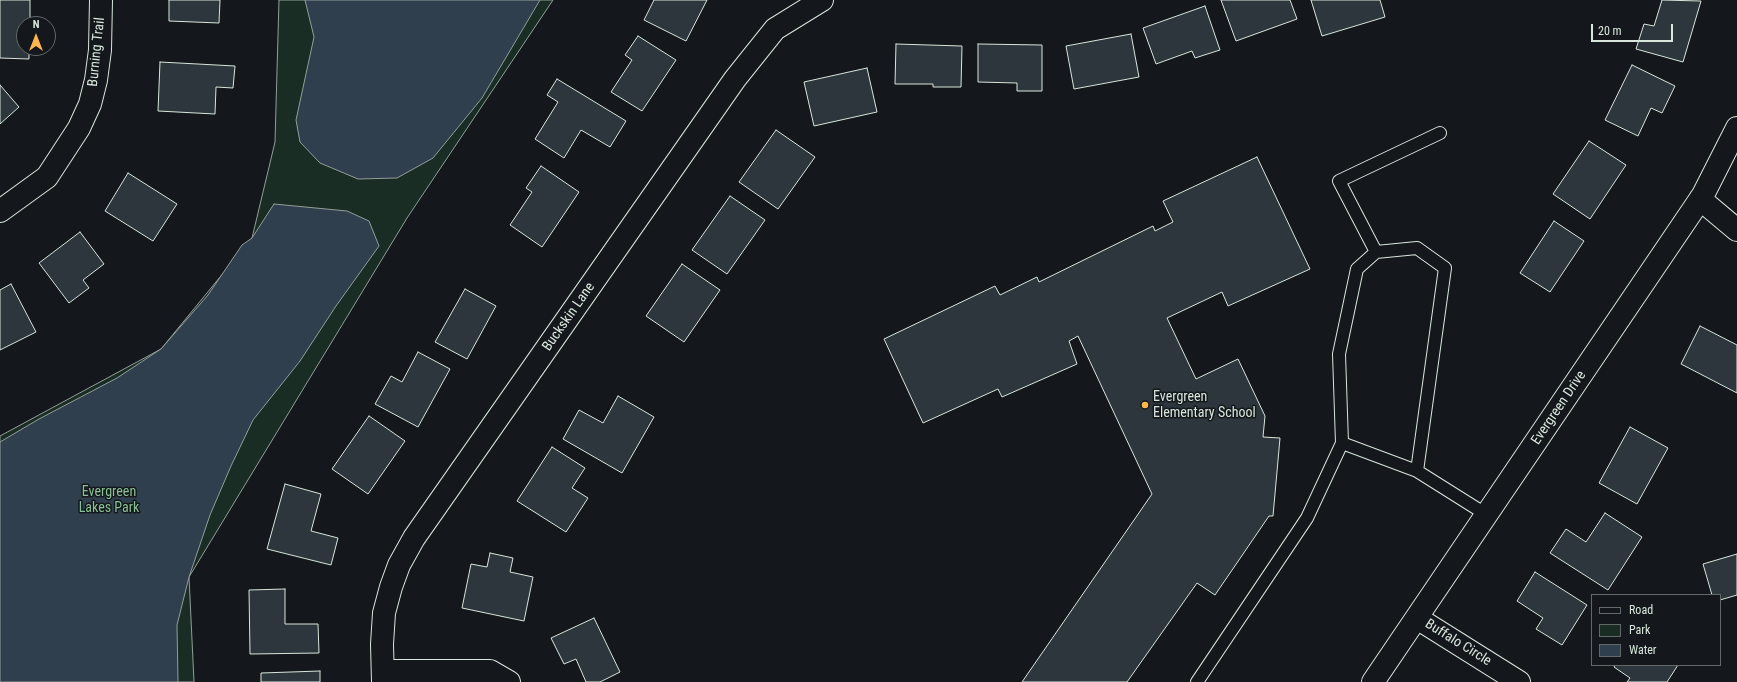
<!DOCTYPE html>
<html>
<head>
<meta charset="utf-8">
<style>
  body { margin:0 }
  #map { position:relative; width:1737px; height:682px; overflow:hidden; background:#14181c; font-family:"Roboto Condensed",sans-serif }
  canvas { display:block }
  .legend { position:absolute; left:1591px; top:594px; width:130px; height:72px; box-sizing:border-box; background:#14181c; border:1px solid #626a69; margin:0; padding:5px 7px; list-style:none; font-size:12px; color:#d8e6dc }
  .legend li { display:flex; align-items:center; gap:8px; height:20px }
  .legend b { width:20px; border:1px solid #626a69 }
  .north { position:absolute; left:16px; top:16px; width:40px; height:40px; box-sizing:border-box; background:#14181c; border:1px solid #626a69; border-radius:50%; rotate:0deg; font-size:11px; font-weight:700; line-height:16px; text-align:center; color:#d8e6dc }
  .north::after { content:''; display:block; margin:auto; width:14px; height:18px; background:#ffb74d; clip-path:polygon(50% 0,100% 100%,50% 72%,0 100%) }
  .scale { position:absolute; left:1591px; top:24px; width:82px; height:18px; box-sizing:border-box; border:2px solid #d8e6dc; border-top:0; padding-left:5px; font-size:12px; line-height:14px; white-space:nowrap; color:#d8e6dc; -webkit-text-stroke:3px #14181c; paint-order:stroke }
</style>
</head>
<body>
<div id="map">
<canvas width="1737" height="682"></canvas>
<ul class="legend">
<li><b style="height:5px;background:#14181c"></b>Road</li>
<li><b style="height:11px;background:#1a2d24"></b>Park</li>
<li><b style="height:11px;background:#2f3f4d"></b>Water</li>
</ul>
<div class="north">N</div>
<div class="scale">20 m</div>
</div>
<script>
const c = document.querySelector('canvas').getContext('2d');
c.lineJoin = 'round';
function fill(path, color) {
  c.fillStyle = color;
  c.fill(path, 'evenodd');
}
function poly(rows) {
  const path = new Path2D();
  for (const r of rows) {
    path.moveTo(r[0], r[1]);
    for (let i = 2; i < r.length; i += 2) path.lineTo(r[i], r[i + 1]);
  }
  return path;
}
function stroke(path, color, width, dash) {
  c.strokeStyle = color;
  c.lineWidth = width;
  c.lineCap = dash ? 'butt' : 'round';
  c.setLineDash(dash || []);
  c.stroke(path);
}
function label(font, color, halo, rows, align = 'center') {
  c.font = font + ' "Roboto Condensed",sans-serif';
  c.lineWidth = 3;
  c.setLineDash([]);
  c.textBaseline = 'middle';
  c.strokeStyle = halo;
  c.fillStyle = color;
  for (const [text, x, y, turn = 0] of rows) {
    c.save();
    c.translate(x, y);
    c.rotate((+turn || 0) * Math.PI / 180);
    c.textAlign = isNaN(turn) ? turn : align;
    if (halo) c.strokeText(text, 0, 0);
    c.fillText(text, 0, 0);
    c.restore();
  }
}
const green = poly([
  [279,0,553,0,407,218,189,577,194,682,0,682,0,436,161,349,252,238,275,142,279,0]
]);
fill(green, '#1a2d24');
stroke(green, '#939e99', 1);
const water = poly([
  [305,0,540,0,482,98,433,158,397,178,358,179,320,163,300,142,296,120,314,37,305,0],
  [274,204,347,211,369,221,379,246,336,306,300,361,253,420,231,466,210,515,189,577,177,625,178,682,0,682,0,442,39,419,117,378,161,349,208,295,242,245,252,238,274,204]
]);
fill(water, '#2f3f4d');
stroke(water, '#939e99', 1);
const building = poly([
  [0,0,30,0,30,24,24,24,24,48,29,48,29,59,0,58,0,0],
  [169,0,220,0,219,23,169,21,169,0],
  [654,0,707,0,686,41,644,20,654,0],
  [1221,0,1290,0,1297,19,1236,41,1221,0],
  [1311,0,1380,0,1385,17,1322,36,1311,0],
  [1662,0,1701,1,1683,62,1636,49,1644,24,1654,26,1662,0],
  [1205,6,1220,50,1195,58,1192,51,1156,64,1143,28,1205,6],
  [1131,34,1139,77,1074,89,1066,46,1131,34],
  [638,36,676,60,642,111,611,92,632,60,625,55,638,36],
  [896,44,962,46,961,87,933,87,933,84,895,84,896,44],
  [978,44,1042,45,1042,91,1017,91,1017,83,978,82,978,44],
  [160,62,235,66,233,88,216,87,215,114,158,111,160,62],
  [1632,65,1675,86,1662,113,1651,108,1638,136,1605,120,1632,65],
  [867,68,877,112,814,126,804,82,867,68],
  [557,79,626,121,610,147,581,130,564,158,535,139,558,102,547,95,557,79],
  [0,85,19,107,0,124,0,85],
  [776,130,815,157,778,209,739,182,776,130],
  [1589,141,1626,165,1590,219,1553,194,1589,141],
  [1257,157,1310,269,1228,306,1222,292,1167,318,1196,379,1238,359,1265,416,1263,437,1280,438,1273,516,1269,516,1215,595,1197,583,1127,682,1022,682,1152,494,1078,336,1069,341,1077,364,1002,397,998,389,923,423,884,339,995,286,1000,295,1037,277,1039,282,1153,226,1155,231,1173,222,1163,201,1257,157],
  [541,166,579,192,542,247,510,225,532,192,526,188,541,166],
  [128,173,177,204,153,241,105,211,128,173],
  [730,196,765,220,727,274,692,250,730,196],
  [1554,221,1584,241,1550,292,1520,273,1554,221],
  [80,232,104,264,83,280,89,288,69,303,39,263,80,232],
  [682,264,720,290,684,342,646,316,682,264],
  [11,284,36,332,0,350,0,290,11,284],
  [465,289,496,306,467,359,435,342,465,289],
  [1700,326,1737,345,1737,393,1681,364,1700,326],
  [418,352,450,369,418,427,375,404,391,376,402,382,418,352],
  [618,396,654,417,622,473,563,439,579,410,603,423,618,396],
  [369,416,405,441,368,494,332,469,369,416],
  [1630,427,1668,448,1637,504,1599,483,1630,427],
  [552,447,585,468,572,488,588,498,566,532,517,501,552,447],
  [285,484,321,494,311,531,338,538,331,565,267,549,285,484],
  [1605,513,1642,537,1608,590,1550,553,1566,529,1586,542,1605,513],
  [490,553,513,558,510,572,533,577,524,621,462,608,471,564,487,567,490,553],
  [1737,554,1737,595,1720,600,1720,595,1712,595,1703,564,1737,554],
  [1535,572,1587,605,1562,645,1536,629,1543,618,1517,601,1535,572],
  [285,589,285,624,318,624,319,653,250,654,249,590,285,589],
  [594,618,620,672,600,682,586,682,576,659,564,664,551,638,594,618],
  [1615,665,1678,665,1667,682,1627,682,1630,678,1614,667,1615,665],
  [320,671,320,682,261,682,261,673,320,671]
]);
fill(building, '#2c363c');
stroke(building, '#d8e6dc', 1);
const service = poly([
  [1376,252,1339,181,1440,133],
  [1342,443,1417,471,1487,515],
  [1197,682,1307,518,1342,443,1339,354,1357,269,1376,252,1417,248,1445,268,1417,471]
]);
const minor = poly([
  [1700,199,1737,230],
  [0,211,47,177,79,128,90,104,96,80,100,50,101,0],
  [1417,618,1519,682],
  [383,671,490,671,509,682],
  [383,682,382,644,384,613,391,587,399,565,414,538,735,79,775,29,822,0],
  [1373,682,1703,195,1737,128]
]);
stroke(service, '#d8e6dc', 14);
stroke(minor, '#d8e6dc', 24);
stroke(service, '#14181c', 12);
stroke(minor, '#14181c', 22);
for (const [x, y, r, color] of [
  [1145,405,4,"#ffb74d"]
]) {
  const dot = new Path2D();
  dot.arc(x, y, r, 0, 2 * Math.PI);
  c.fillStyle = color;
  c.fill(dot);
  stroke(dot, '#14181c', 1.5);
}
label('14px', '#d8e6dc', '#14181c', [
  ["Burning Trail",97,52,-84],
  ["Buckskin Lane",569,317,-55],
  ["Evergreen Drive",1559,408,-56],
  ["Buffalo Circle",1458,643,32]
]);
label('14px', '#d8e6dc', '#14181c', [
  ["Evergreen",1153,397],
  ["Elementary School",1153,413]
], 'left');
label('14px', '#8ac095', '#14181c', [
  ["Evergreen",109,492],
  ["Lakes Park",109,508]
]);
</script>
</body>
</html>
